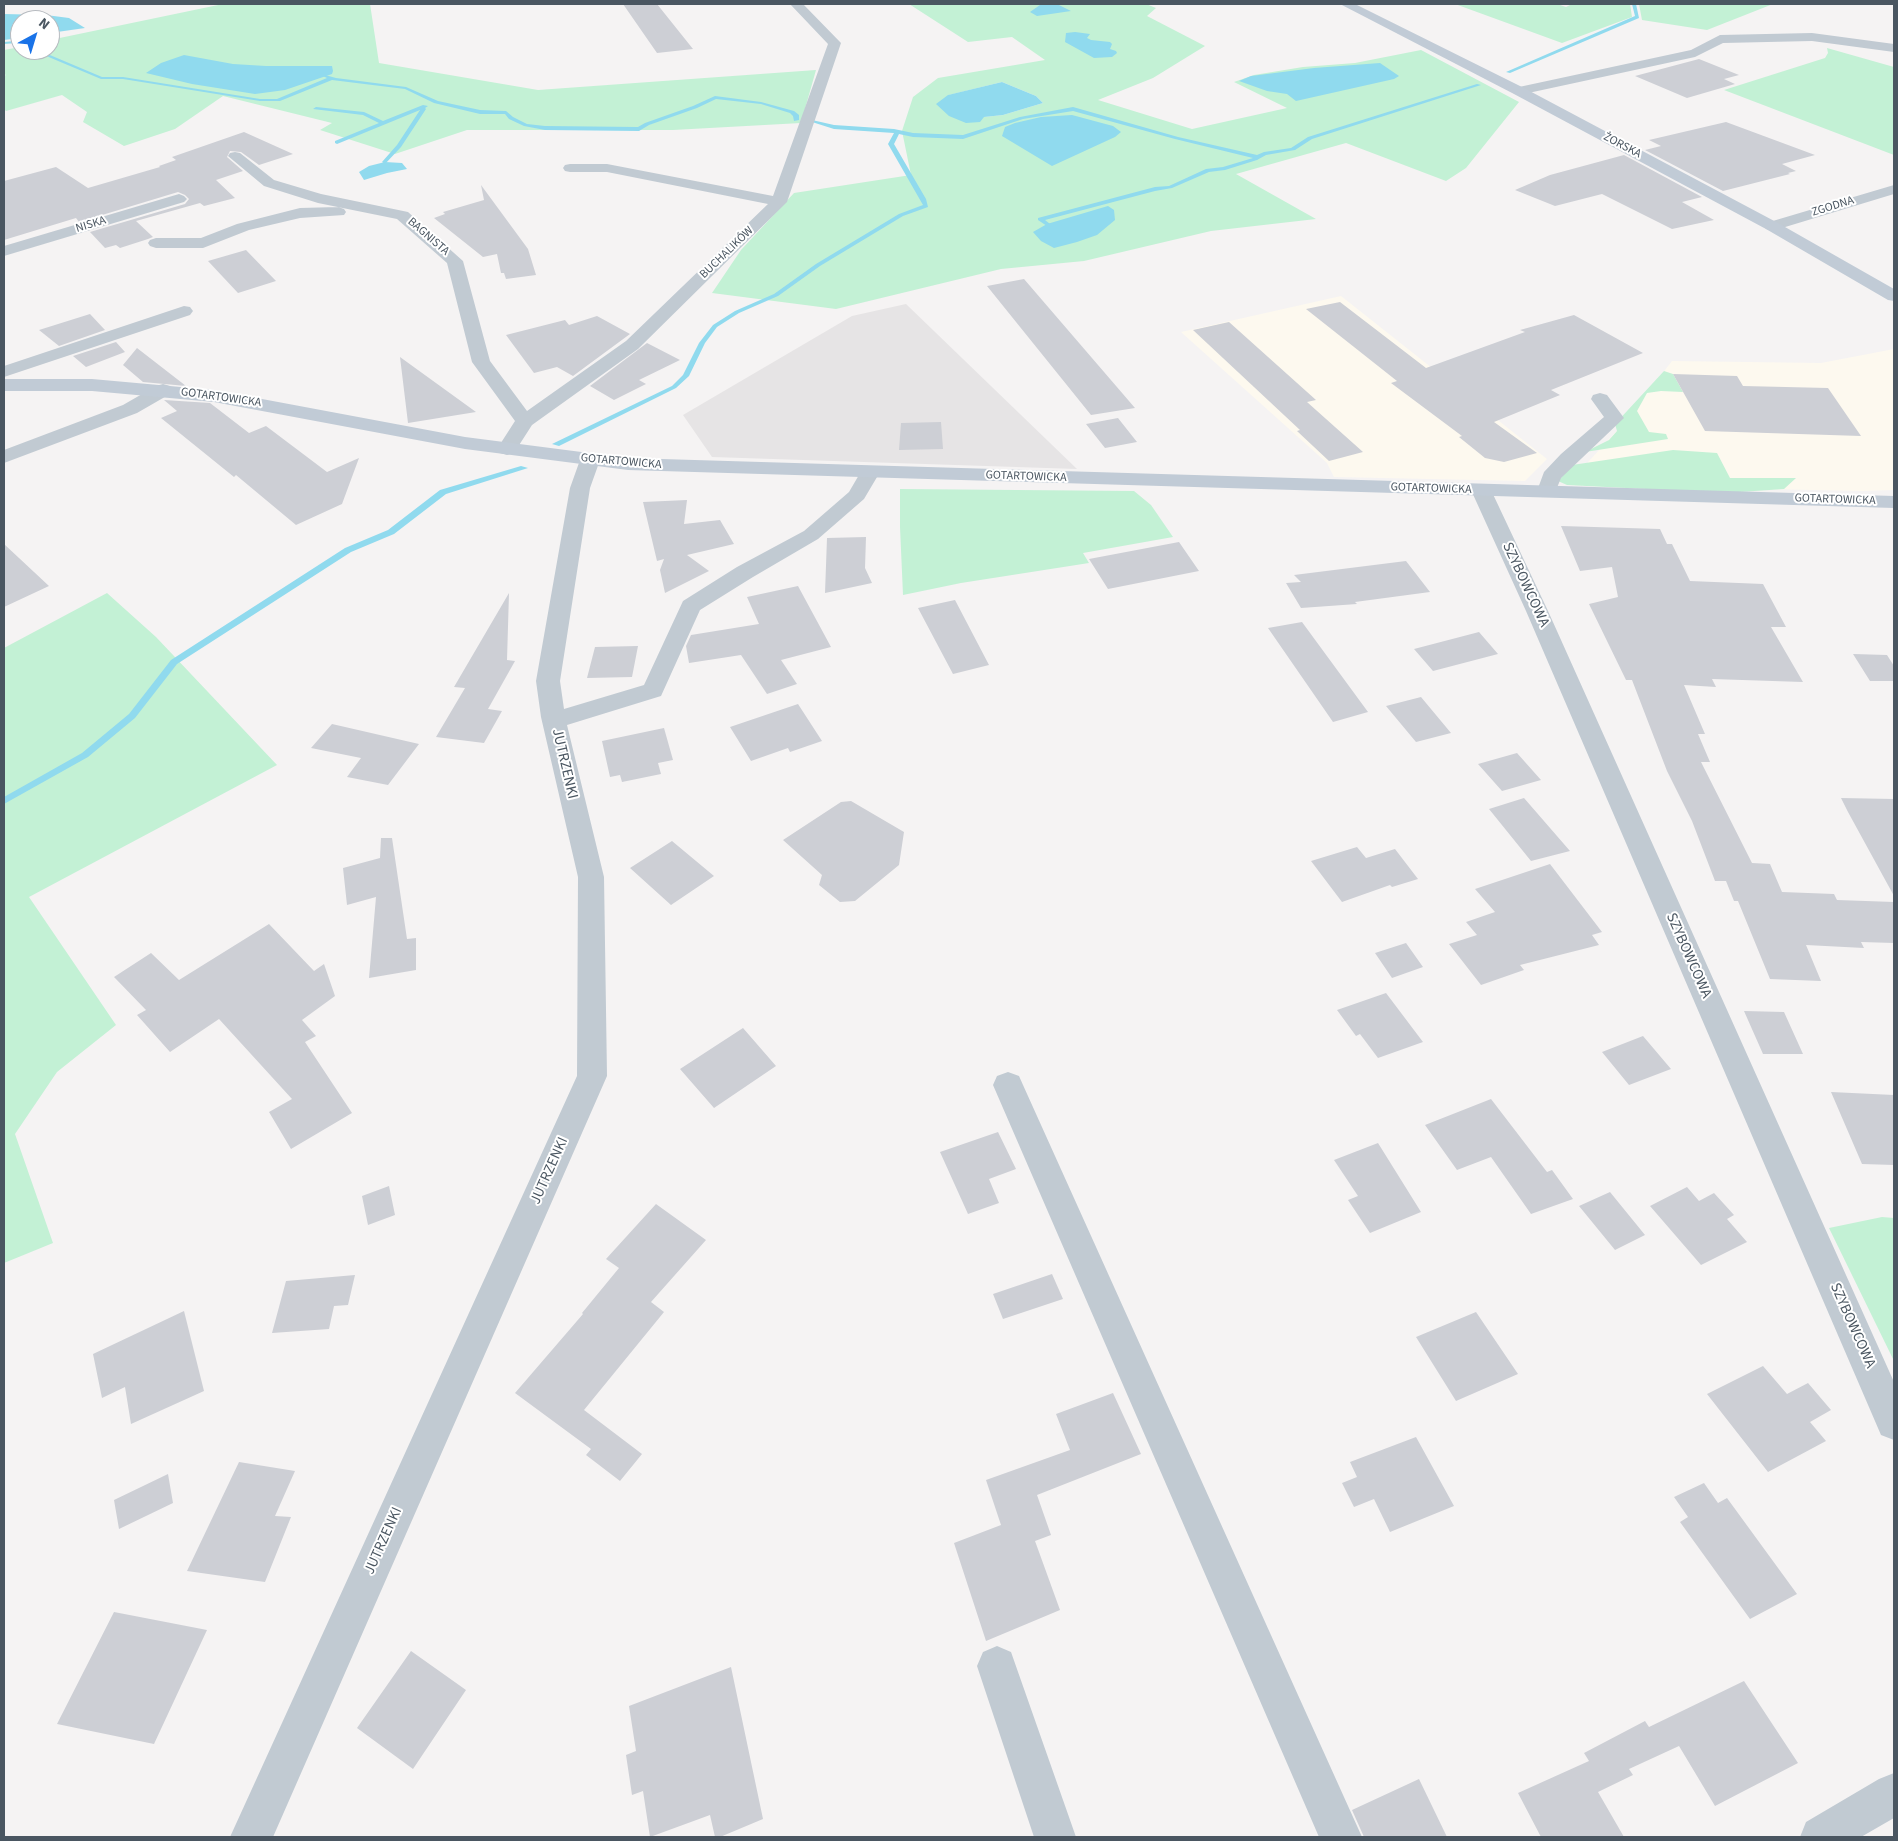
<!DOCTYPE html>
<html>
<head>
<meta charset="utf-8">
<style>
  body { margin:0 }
  #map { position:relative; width:1898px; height:1841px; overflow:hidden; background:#f5f3f3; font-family:"Source Sans 3",sans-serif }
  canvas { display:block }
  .frame { position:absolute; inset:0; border:5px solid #4a5661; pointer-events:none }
  .north { position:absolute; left:10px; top:10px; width:50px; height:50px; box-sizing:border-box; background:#fff; border:1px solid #b7bbc0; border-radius:50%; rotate:39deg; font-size:14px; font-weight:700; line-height:20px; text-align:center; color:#4a5661 }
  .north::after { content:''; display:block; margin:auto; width:18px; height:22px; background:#1a73e8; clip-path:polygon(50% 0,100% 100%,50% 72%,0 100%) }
</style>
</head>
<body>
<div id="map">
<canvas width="1898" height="1841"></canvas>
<div class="frame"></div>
<div class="north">N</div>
</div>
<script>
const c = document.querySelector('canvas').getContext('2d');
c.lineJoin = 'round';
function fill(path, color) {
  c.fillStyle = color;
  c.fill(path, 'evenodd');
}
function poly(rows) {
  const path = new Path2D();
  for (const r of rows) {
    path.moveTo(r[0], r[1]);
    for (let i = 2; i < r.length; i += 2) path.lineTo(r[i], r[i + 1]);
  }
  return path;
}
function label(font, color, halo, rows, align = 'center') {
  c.font = font + ' "Source Sans 3",sans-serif';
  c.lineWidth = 4;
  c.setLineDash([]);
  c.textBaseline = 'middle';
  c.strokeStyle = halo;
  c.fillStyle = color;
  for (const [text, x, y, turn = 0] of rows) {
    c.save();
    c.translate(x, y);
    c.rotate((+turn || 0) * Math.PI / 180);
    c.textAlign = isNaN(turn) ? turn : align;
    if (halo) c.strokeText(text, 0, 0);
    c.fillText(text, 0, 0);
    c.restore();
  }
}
fill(poly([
  [1341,296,1547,459,1525,481,1334,477,1327,463,1181,332],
  [1894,349,1894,490,1862,491,1567,485,1623,424,1672,361,1821,363]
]), '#fdf9ef');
fill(poly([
  [906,304,1077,469,712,457,683,415,852,316]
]), '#e6e4e5');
fill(poly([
  [223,4,370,4,379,63,538,90,816,70,801,123,673,130,467,130,395,154,320,130,332,123,223,96,175,129,124,146,83,122,87,112,62,95,6,111,4,109,4,76,6,75,4,74,4,50,20,47,20,50,50,50,50,40],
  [909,4,1146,4,1156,8,1147,16,1205,46,1153,78,1098,100,1192,129,1287,108,1234,82,1254,75,1303,67,1355,63,1421,50,1519,102,1466,168,1446,181,1346,143,1236,174,1316,219,1211,231,1084,261,1001,269,836,309,712,293,741,250,794,193,911,175,902,131,913,97,938,78,1045,60,1012,37,968,42],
  [1002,82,1036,96,1043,103,1003,115,984,117,949,95],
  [1455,4,1557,4,1566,7,1572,4,1630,4,1632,17,1562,43],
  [1639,4,1773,4,1707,30,1642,20],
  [1827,48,1894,67,1894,155,1724,90,1825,58,1828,53],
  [1664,371,1673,374,1683,392,1661,391,1647,393,1637,411,1649,432,1666,434,1668,439,1585,452,1609,440,1617,431,1615,424],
  [1673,450,1717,453,1730,478,1796,478,1784,489,1725,493,1567,485,1558,481,1572,465],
  [900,489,1134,491,1151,505,1173,537,1083,553,1089,563,961,583,903,595,900,527],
  [107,593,156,637,277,765,29,897,116,1025,57,1072,15,1134,53,1243,4,1263,4,648],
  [1882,1217,1894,1218,1894,1361,1829,1228]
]), '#c3f1d5');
fill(poly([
  [1048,4,1057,4,1071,11,1037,16,1030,12,1040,5],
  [4,14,46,15,69,18,85,28,50,33,50,20,20,20,20,38,4,40],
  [1075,32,1090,34,1087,38,1091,40,1110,42,1112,44,1110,49,1116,51,1117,53,1112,57,1094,58,1065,42,1066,33],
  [184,55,233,64,266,66,332,66,333,71,332,74,285,90,255,94,192,84,146,73,161,63],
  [1380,63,1399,76,1394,79,1296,101,1287,94,1267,91,1239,81,1251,76,1314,68],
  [1002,82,1036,96,1043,103,1003,115,984,117,980,122,966,123,949,116,936,104,948,95],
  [1072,115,1113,126,1121,132,1115,137,1052,166,1002,136,1005,127,1015,123,1041,117],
  [385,162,402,163,407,169,387,173,364,180,359,172,369,166],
  [1108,206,1114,210,1115,220,1097,235,1077,242,1054,248,1041,241,1033,232,1047,224]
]), '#90daee');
fill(poly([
  [1632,4,1636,4,1639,18,1510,73,1506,72,1635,16,1632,4],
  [15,41,17,43,4,44,4,42,15,41],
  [32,50,38,50,102,77,123,77,260,99,277,99,327,78,323,76,325,75,336,78,406,87,438,101,480,110,506,111,513,117,527,124,545,126,638,127,645,123,693,106,715,96,761,102,794,111,799,115,799,120,794,121,793,116,790,113,761,104,716,99,697,108,649,125,639,131,545,130,524,126,509,119,505,114,480,114,434,103,405,89,332,80,280,101,260,101,123,79,101,79,32,50],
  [1477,84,1481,85,1312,139,1295,150,1266,155,1257,160,1225,170,1209,172,1172,188,1155,191,1045,220,1050,224,1047,226,1038,220,1038,218,1155,187,1169,186,1206,169,1223,167,1253,158,1175,139,1073,111,1023,119,963,139,913,137,899,134,894,144,926,199,928,207,903,216,820,266,778,296,739,313,717,327,705,343,689,376,676,388,559,446,552,444,672,386,683,375,699,343,713,325,735,311,774,294,816,264,899,214,923,205,888,144,894,133,834,129,812,122,812,120,834,125,894,129,913,133,963,135,1020,117,1073,107,1178,137,1257,155,1264,152,1291,148,1308,137,1477,84],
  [423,105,428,106,425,108,426,109,401,147,385,164,382,162,397,145,420,110,337,144,335,143,335,141,379,123,363,115,313,109,316,107,364,112,383,121,423,105],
  [521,466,528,468,446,494,394,534,351,552,177,664,135,718,88,757,4,804,4,797,82,753,129,714,171,660,345,548,388,530,440,490,521,466]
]), '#90daee');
fill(poly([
  [623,4,657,4,693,49,657,53],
  [1699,59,1739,75,1724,79,1735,84,1687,98,1635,76],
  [1726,122,1815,155,1782,164,1796,171,1788,173,1790,174,1723,191,1645,150,1661,146,1649,140],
  [244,132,293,154,259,165,241,152,230,151,227,157,243,171,216,180,235,198,204,206,200,203,136,221,153,237,148,239,120,248,116,245,105,248,90,232,185,204,189,199,185,195,178,192,79,222,76,218,4,240,4,181,56,167,88,188,160,167,159,166,176,160,172,157],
  [1624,155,1702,197,1682,202,1714,220,1672,229,1602,194,1555,206,1515,190,1550,175],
  [481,185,528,249,536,275,506,279,504,273,501,273,497,254,483,257,434,218,445,214,443,212,484,200],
  [246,250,276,281,238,293,208,261],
  [1024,279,1135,408,1091,415,987,286],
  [1340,302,1426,368,1525,332,1520,330,1574,315,1643,353,1551,390,1560,395,1494,422,1537,453,1504,462,1485,458,1459,437,1462,436,1391,383,1397,381,1306,309],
  [90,314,105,330,59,346,39,330],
  [597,316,630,334,573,376,557,367,534,373,506,335,565,320,569,325],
  [1229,322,1316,400,1307,402,1363,452,1329,461,1297,431,1300,430,1193,330],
  [116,342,125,352,86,367,73,356],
  [647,343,680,360,639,380,646,384,614,400,590,386],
  [137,348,186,386,143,382,123,365],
  [400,357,476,412,408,423],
  [1673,374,1737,376,1743,386,1828,388,1861,436,1705,431],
  [164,400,210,403,249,433,266,426,327,472,359,458,342,504,296,525,236,475,234,477,161,418,177,411],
  [1118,418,1137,442,1105,448,1086,424],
  [941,422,943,449,899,450,901,423],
  [687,500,684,524,720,520,734,544,687,555,709,571,665,593,660,570,664,559,657,561,643,502],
  [1561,526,1660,529,1667,544,1672,544,1690,581,1763,584,1786,627,1771,627,1803,682,1712,679,1716,687,1684,685,1705,734,1698,734,1710,762,1701,762,1752,863,1770,864,1782,892,1834,894,1837,900,1894,902,1894,943,1861,942,1864,948,1806,945,1821,981,1770,979,1738,901,1734,901,1726,881,1715,881,1692,821,1667,771,1632,680,1626,680,1589,604,1618,597,1612,567,1580,571],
  [866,537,865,568,872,583,825,593,827,538],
  [1179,542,1199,571,1108,589,1089,559],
  [4,544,49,586,4,607],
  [1406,561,1430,592,1355,602,1357,604,1301,608,1286,583,1301,582,1294,575],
  [798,586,831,647,781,660,797,684,767,694,741,655,689,663,686,646,691,635,759,624,747,597],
  [509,593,507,660,515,661,488,709,502,711,484,743,436,737,465,688,454,687],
  [955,600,989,665,953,674,918,608],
  [1302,622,1368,712,1333,722,1268,628],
  [1479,632,1498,654,1433,671,1414,649],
  [638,646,632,677,587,678,595,647],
  [1853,654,1887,655,1894,666,1894,681,1870,681],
  [1421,697,1451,733,1416,742,1386,706],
  [798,704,822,741,790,752,788,748,751,761,730,727],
  [332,724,419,744,388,785,347,777,361,758,311,748],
  [664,728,673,760,658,763,661,774,622,782,620,775,610,777,602,741],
  [1517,753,1541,780,1502,791,1478,764],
  [1524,798,1570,851,1531,861,1489,809],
  [1841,798,1894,799,1894,896,1848,812],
  [851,801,904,832,899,865,855,901,840,902,819,885,822,875,783,840,841,802],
  [381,838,392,838,407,939,416,938,416,970,369,978,376,897,347,905,343,868,380,858],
  [672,841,714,876,671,905,630,868],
  [1357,847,1366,858,1395,849,1418,879,1392,887,1390,885,1342,902,1311,861],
  [1550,864,1602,932,1592,935,1599,945,1520,965,1524,970,1481,985,1449,944,1477,935,1466,922,1495,912,1475,889],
  [269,924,314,971,324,964,335,996,302,1020,316,1036,305,1042,352,1113,291,1149,269,1112,292,1099,219,1019,170,1052,137,1015,146,1010,114,977,151,953,179,980],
  [1406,943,1423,967,1392,978,1375,953],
  [1386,993,1423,1042,1378,1058,1360,1034,1356,1036,1337,1010],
  [1744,1011,1784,1012,1803,1054,1763,1054],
  [743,1028,776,1066,714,1108,680,1069],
  [1643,1036,1671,1069,1629,1085,1602,1052],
  [1831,1092,1894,1095,1894,1165,1862,1164],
  [1491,1099,1547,1172,1552,1170,1573,1199,1531,1214,1491,1157,1457,1170,1425,1125],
  [998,1132,1016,1169,989,1179,999,1203,968,1214,940,1152],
  [1378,1143,1421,1212,1370,1233,1348,1200,1358,1196,1334,1160],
  [389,1186,395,1215,368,1225,362,1196],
  [1687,1187,1699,1201,1714,1193,1734,1215,1727,1219,1747,1242,1701,1265,1650,1206],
  [1610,1192,1645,1235,1615,1250,1579,1206],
  [656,1204,706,1240,651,1302,664,1312,584,1410,642,1454,620,1481,586,1455,591,1449,515,1393,583,1314,582,1313,619,1268,606,1259],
  [1052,1274,1063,1299,1003,1319,993,1294],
  [355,1275,348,1305,334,1306,329,1329,272,1333,286,1281],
  [184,1311,204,1391,131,1424,125,1387,102,1398,93,1354],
  [1476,1312,1518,1374,1456,1401,1416,1337],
  [1763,1366,1787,1394,1808,1383,1831,1410,1810,1422,1826,1441,1768,1472,1707,1394],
  [1113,1393,1141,1454,1037,1495,1051,1535,1035,1541,1060,1610,986,1641,954,1543,1001,1525,986,1480,1070,1450,1056,1414],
  [1416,1437,1454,1506,1390,1532,1374,1499,1354,1507,1342,1483,1357,1477,1350,1462],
  [239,1462,295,1471,275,1516,291,1517,265,1582,187,1571],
  [168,1474,173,1503,119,1529,114,1500],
  [1704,1483,1718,1503,1727,1498,1797,1594,1750,1619,1680,1522,1688,1517,1674,1497],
  [114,1612,207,1630,154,1744,57,1724],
  [411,1651,466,1690,413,1769,357,1728],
  [731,1667,763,1819,720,1837,715,1837,710,1815,650,1837,643,1791,632,1795,626,1755,636,1751,629,1706],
  [1744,1681,1798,1763,1715,1806,1679,1746,1629,1769,1633,1775,1598,1792,1624,1837,1541,1837,1518,1793,1589,1761,1584,1753,1645,1721,1649,1727],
  [1419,1779,1447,1837,1364,1837,1352,1810]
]), '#cdcfd5');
fill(poly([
  [790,4,803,4,841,43,787,202,638,349,532,425,514,453,507,455,500,453,497,449,515,421,472,362,447,263,397,219,318,203,264,186,228,156,230,153,235,152,240,153,274,180,321,194,408,212,463,261,490,361,527,411,626,341,768,204,607,172,570,172,565,171,563,168,565,165,570,164,607,164,773,196,828,44,790,4],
  [1812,33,1894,44,1894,52,1812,41,1723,43,1695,57,1519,95,1512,91,1519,87,1691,50,1720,35,1812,33],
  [1894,185,1894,194,1772,231,1766,229,1764,226,1766,223,1894,185],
  [179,194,184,196,187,199,184,202,4,256,4,246,179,194],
  [338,207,344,209,346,212,344,215,300,218,249,230,203,248,156,248,150,246,148,243,150,240,156,238,201,238,237,224,300,208,338,207],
  [184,306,190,307,193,311,190,315,4,377,4,366,184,306],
  [163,384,170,386,172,390,170,394,137,413,4,463,4,450,123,405,156,386,163,384],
  [1600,393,1607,395,1624,418,1561,478,1554,495,1547,497,1540,495,1537,491,1544,472,1561,454,1604,417,1591,399,1593,395,1600,393],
  [590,454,597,456,600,460,590,488,560,681,564,709,644,685,683,601,737,567,804,531,849,492,863,468,870,466,877,468,880,472,864,499,818,539,753,577,700,610,661,696,567,725,604,877,607,1076,273,1837,230,1837,577,1076,578,877,541,717,536,681,570,488,580,460,583,456,590,454],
  [1481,484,1488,486,1491,490,1548,611,1894,1382,1894,1440,1881,1435,1526,611,1471,490,1474,486,1481,484],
  [1008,1072,1019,1076,1023,1085,1362,1837,1319,1837,993,1085,997,1076,1008,1072],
  [997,1646,1011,1652,1076,1837,1034,1837,977,1666,983,1652,997,1646],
  [1894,1773,1894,1818,1861,1837,1800,1837,1806,1822,1879,1779,1894,1773]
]), '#c1cad2');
fill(poly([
  [1340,4,1355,4,1524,88,1778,223,1894,289,1894,301,1888,300,1766,229,1514,94,1340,4],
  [4,379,92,379,214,390,465,437,628,458,1894,496,1894,508,628,470,465,449,214,402,92,391,4,391,4,379]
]), '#c1cbd6');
label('12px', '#4a5661', '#fff', [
  ["ŻORSKA",1622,146,28],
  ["ZGODNA",1833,207,-17],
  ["NISKA",91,225,-17],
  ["BAGNISTA",428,237,41],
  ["BUCHALIKÓW",727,253,-44],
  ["GOTARTOWICKA",221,398,8],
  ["GOTARTOWICKA",621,462,5],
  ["GOTARTOWICKA",1026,477,2],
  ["GOTARTOWICKA",1431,489,2],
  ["GOTARTOWICKA",1835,500,2]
]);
label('15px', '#4a5661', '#fff', [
  ["SZYBOWCOWA",1525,585,65],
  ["JUTRZENKI",564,764,77],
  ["SZYBOWCOWA",1688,956,66],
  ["JUTRZENKI",550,1171,-66],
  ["SZYBOWCOWA",1852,1326,66],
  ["JUTRZENKI",384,1541,-66]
]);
</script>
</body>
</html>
